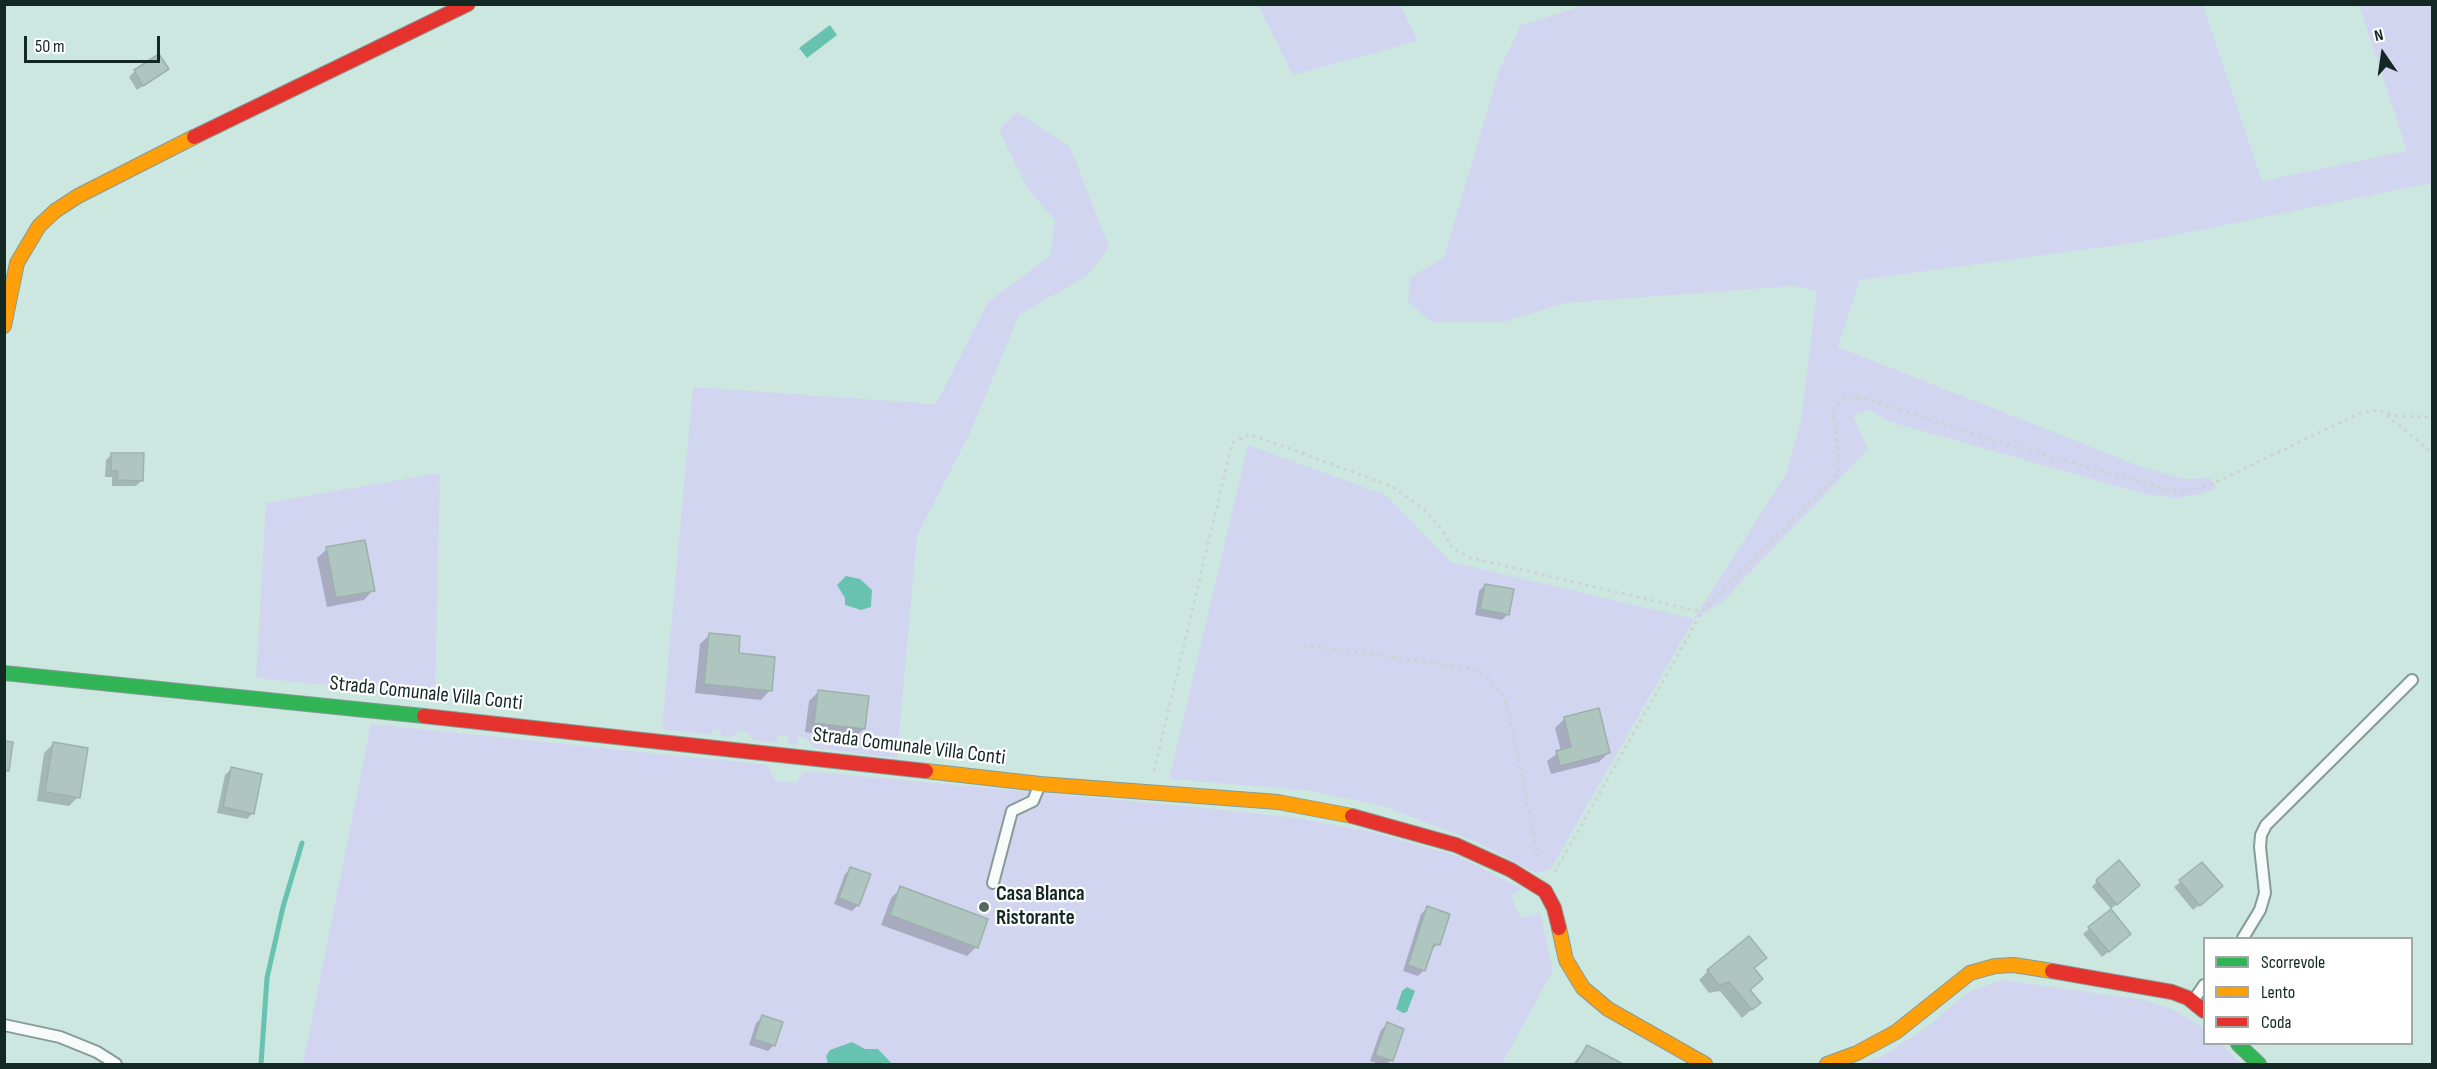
<!DOCTYPE html>
<html>
<head>
<meta charset="utf-8">
<style>
  body { margin:0 }
  #map { position:relative; width:2437px; height:1069px; overflow:hidden; background:#cce7e0; font-family:"Sofia Sans Condensed",sans-serif }
  canvas { display:block }
  .frame { position:absolute; inset:0; border:6px solid #142823; pointer-events:none }
  .legend { position:absolute; left:2203px; top:937px; width:210px; height:108px; box-sizing:border-box; background:#fff; border:2px solid #a1a9a7; margin:0; padding:8px 10px; list-style:none; font-size:18px; color:#142823 }
  .legend li { display:flex; align-items:center; gap:12px; height:30px }
  .legend b { width:30px; border:2px solid #a1a9a7 }
  .north { position:absolute; left:2353px; top:24px; width:60px; height:60px; -webkit-text-stroke:4px #fff; paint-order:stroke; rotate:347deg; font-size:16px; font-weight:700; line-height:24px; text-align:center; color:#142823 }
  .north::after { content:''; display:block; margin:auto; width:21px; height:27px; background:#142823; clip-path:polygon(50% 0,100% 100%,50% 72%,0 100%) }
  .scale { position:absolute; left:24px; top:36px; width:136px; height:27px; box-sizing:border-box; border:3px solid #142823; border-top:0; padding-left:8px; font-size:18px; line-height:21px; white-space:nowrap; color:#142823; -webkit-text-stroke:4px #fff; paint-order:stroke }
</style>
</head>
<body>
<div id="map">
<canvas width="2437" height="1069"></canvas>
<div class="frame"></div>
<ul class="legend">
<li><b style="height:8px;background:#30b455"></b>Scorrevole</li>
<li><b style="height:8px;background:#ff9f0a"></b>Lento</li>
<li><b style="height:8px;background:#e5322d"></b>Coda</li>
</ul>
<div class="north">N</div>
<div class="scale">50 m</div>
</div>
<script>
const c = document.querySelector('canvas').getContext('2d');
c.lineJoin = 'round';
function fill(path, color) {
  c.fillStyle = color;
  c.fill(path, 'evenodd');
}
function poly(rows) {
  const path = new Path2D();
  for (const r of rows) {
    path.moveTo(r[0], r[1]);
    for (let i = 2; i < r.length; i += 2) path.lineTo(r[i], r[i + 1]);
  }
  return path;
}
function stroke(path, color, width, dash) {
  c.strokeStyle = color;
  c.lineWidth = width;
  c.lineCap = dash ? 'butt' : 'round';
  c.setLineDash(dash || []);
  c.stroke(path);
}
function label(font, color, halo, rows, align = 'center') {
  c.font = font + ' "Sofia Sans Condensed",sans-serif';
  c.lineWidth = 4.5;
  c.setLineDash([]);
  c.textBaseline = 'middle';
  c.strokeStyle = halo;
  c.fillStyle = color;
  for (const [text, x, y, turn = 0] of rows) {
    c.save();
    c.translate(x, y);
    c.rotate((+turn || 0) * Math.PI / 180);
    c.textAlign = isNaN(turn) ? turn : align;
    if (halo) c.strokeText(text, 0, 0);
    c.fillText(text, 0, 0);
    c.restore();
  }
}
fill(poly([
  [1589,4,2203,5,2262,181,2407,151,2359,5,2432,5,2432,183,2140,242,1860,280,1838,347,2142,467,2184,479,2210,478,2217,488,2201,494,2176,498,2144,494,1891,422,1869,410,1853,415,1868,449,1722,602,1694,619,1550,870,1536,873,1477,842,1383,806,1306,790,1169,779,1248,445,1386,495,1451,562,1694,619,1786,474,1801,421,1817,291,1794,286,1564,303,1504,322,1432,322,1408,302,1410,278,1444,257,1500,68,1521,25],
  [1485,584,1514,589,1509,615,1480,609],
  [1599,708,1610,753,1560,766,1556,751,1571,747,1564,717],
  [1258,5,1400,5,1418,41,1293,75],
  [1017,112,1070,147,1109,247,1088,275,1019,315,971,431,917,536,897,758,815,748,805,738,798,737,797,745,789,744,787,736,778,735,776,743,753,740,747,732,739,731,732,737,722,736,719,729,713,729,711,735,662,729,693,387,936,404,988,302,1050,256,1055,220,1027,188,999,130],
  [709,633,740,636,739,653,775,657,771,691,704,684],
  [440,473,435,696,256,678,266,503],
  [365,540,375,591,336,598,326,548],
  [371,724,768,765,775,781,796,783,805,771,1196,807,1296,818,1368,831,1458,856,1522,889,1511,896,1516,909,1522,918,1540,913,1553,970,1502,1064,303,1064],
  [1427,906,1450,914,1440,945,1434,944,1425,971,1408,965],
  [1387,1022,1404,1029,1393,1061,1375,1055],
  [2002,980,2145,1000,2174,1010,2204,1028,2204,1044,2220,1044,2242,1064,1862,1064,1881,1057,1927,1027,1968,992]
]), '#d2d5f0');
fill(poly([
  [830,25,837,35,807,58,799,48],
  [846,576,860,579,872,590,871,607,861,610,845,605,845,598,837,585],
  [1407,987,1415,991,1407,1012,1403,1013,1396,1009,1402,991],
  [852,1042,865,1049,878,1049,892,1064,828,1064,826,1056,830,1050]
]), '#67c2b0');
fill(poly([
  [167,69,137,90,129,77,135,71],
  [112,454,142,480,136,486,112,486,112,477,105,477,106,460],
  [327,549,373,590,364,600,327,607,317,558],
  [1485,585,1508,614,1502,620,1475,615,1479,591],
  [710,634,737,654,770,690,761,700,695,693,700,644],
  [819,691,864,729,854,738,805,732,809,701],
  [1565,718,1608,753,1599,762,1551,774,1547,761,1561,751,1555,728],
  [54,743,78,797,69,806,37,801,44,753],
  [231,769,253,813,247,819,217,813,225,775],
  [2202,864,2215,892,2193,910,2174,887],
  [851,868,858,905,852,911,834,904,845,874],
  [2097,881,2132,891,2111,909,2092,887],
  [901,888,976,947,967,956,881,925,891,898],
  [1427,908,1438,944,1431,950,1424,970,1418,976,1403,971,1421,914],
  [2110,911,2124,939,2102,957,2083,934],
  [1765,958,1753,969,1749,991,1759,1003,1742,1018,1720,991,1709,993,1699,980,1708,971],
  [762,1017,774,1045,768,1051,749,1045,756,1023],
  [1387,1024,1391,1060,1387,1064,1380,1064,1370,1061,1381,1030],
  [1587,1047,1620,1064,1573,1064]
]), '#0003');
stroke(poly([
  [261,1064,267,978,283,907,302,843]
]), '#67c2b0', 5);
const building = poly([
  [159,54,169,69,143,86,134,70,159,54],
  [111,453,144,453,143,481,117,480,118,471,111,471,111,453],
  [365,540,375,591,336,598,326,547,365,540],
  [1485,584,1514,589,1509,615,1480,609,1485,584],
  [709,633,740,636,739,653,775,657,772,691,704,684,709,633],
  [818,690,869,696,865,729,814,723,818,690],
  [1599,708,1610,753,1560,766,1556,751,1571,747,1564,717,1599,708],
  [4,741,13,742,9,771,4,771,4,741],
  [53,742,88,748,80,798,45,792,53,742],
  [231,767,262,774,254,814,223,807,231,767],
  [2119,860,2140,885,2117,905,2096,880,2119,860],
  [2202,862,2223,886,2200,906,2179,880,2202,862],
  [850,867,871,874,859,906,839,898,850,867],
  [900,886,988,919,978,948,890,915,900,886],
  [1427,906,1450,914,1440,945,1434,944,1425,971,1408,965,1427,906],
  [2111,909,2131,934,2109,952,2088,927,2111,909],
  [1749,936,1767,958,1754,968,1763,979,1750,990,1761,1003,1752,1010,1729,982,1719,985,1707,970,1749,936],
  [762,1015,783,1022,775,1046,754,1039,762,1015],
  [1387,1022,1404,1029,1393,1061,1375,1055,1387,1022],
  [1587,1045,1623,1064,1576,1064,1587,1045]
]);
fill(building, '#afc5c0');
stroke(building, '#9cb1ac', 1.5);
const lane = poly([
  [993,883,1012,811,1033,801,1040,784],
  [2243,938,2260,910,2265,893,2260,847,2261,835,2266,825,2412,680],
  [2193,1001,2204,985],
  [4,1025,60,1037,97,1052,116,1064]
]);
const fast = poly([
  [4,673,424,716],
  [2238,1044,2259,1064]
]);
const slow = poly([
  [4,326,17,263,39,226,55,211,78,196,194,137],
  [926,771,1040,784,1278,802,1352,816],
  [1559,928,1566,960,1583,988,1608,1009,1705,1064],
  [1827,1064,1857,1053,1896,1032,1970,973,1995,966,2014,965,2052,971]
]);
const jam = poly([
  [194,137,468,4],
  [424,716,926,771],
  [1352,816,1456,845,1511,870,1545,891,1554,908,1559,928],
  [2052,971,2172,992,2188,998,2204,1011]
]);
stroke(lane, '#869b96', 14);
stroke(fast, '#869b96', 16);
stroke(slow, '#869b96', 16);
stroke(jam, '#869b96', 16);
stroke(poly([
  [2387,415,2432,453],
  [1303,645,1470,668,1490,680,1503,695,1510,718,1539,861],
  [1154,771,1232,443,1250,434,1393,487,1425,510,1443,531,1452,548,1471,558,1702,612],
  [1555,872,1702,612,1834,479,1839,470,1839,459,1833,412,1840,401,1851,397,1867,399,1983,437,2166,489,2187,491,2210,485,2358,414,2377,410,2398,416,2432,417]
]), '#ccd3d2', 3, [3, 4.5]);
stroke(lane, '#f7fbfa', 10);
stroke(fast, '#30b455', 14);
stroke(slow, '#ff9f0a', 14);
stroke(jam, '#e5322d', 14);
for (const [x, y, r, color] of [
  [984,907,6,"#546b65"]
]) {
  const dot = new Path2D();
  dot.arc(x, y, r, 0, 2 * Math.PI);
  c.fillStyle = color;
  c.fill(dot);
  stroke(dot, '#fff', 2);
}
label('21px', '#142823', '#fff', [
  ["Strada Comunale Villa Conti",426,694,6],
  ["Strada Comunale Villa Conti",909,747,7]
]);
label('bold 21px', '#142823', '#fff', [
  ["Casa Blanca",996,895],
  ["Ristorante",996,919]
], 'left');
</script>
</body>
</html>
